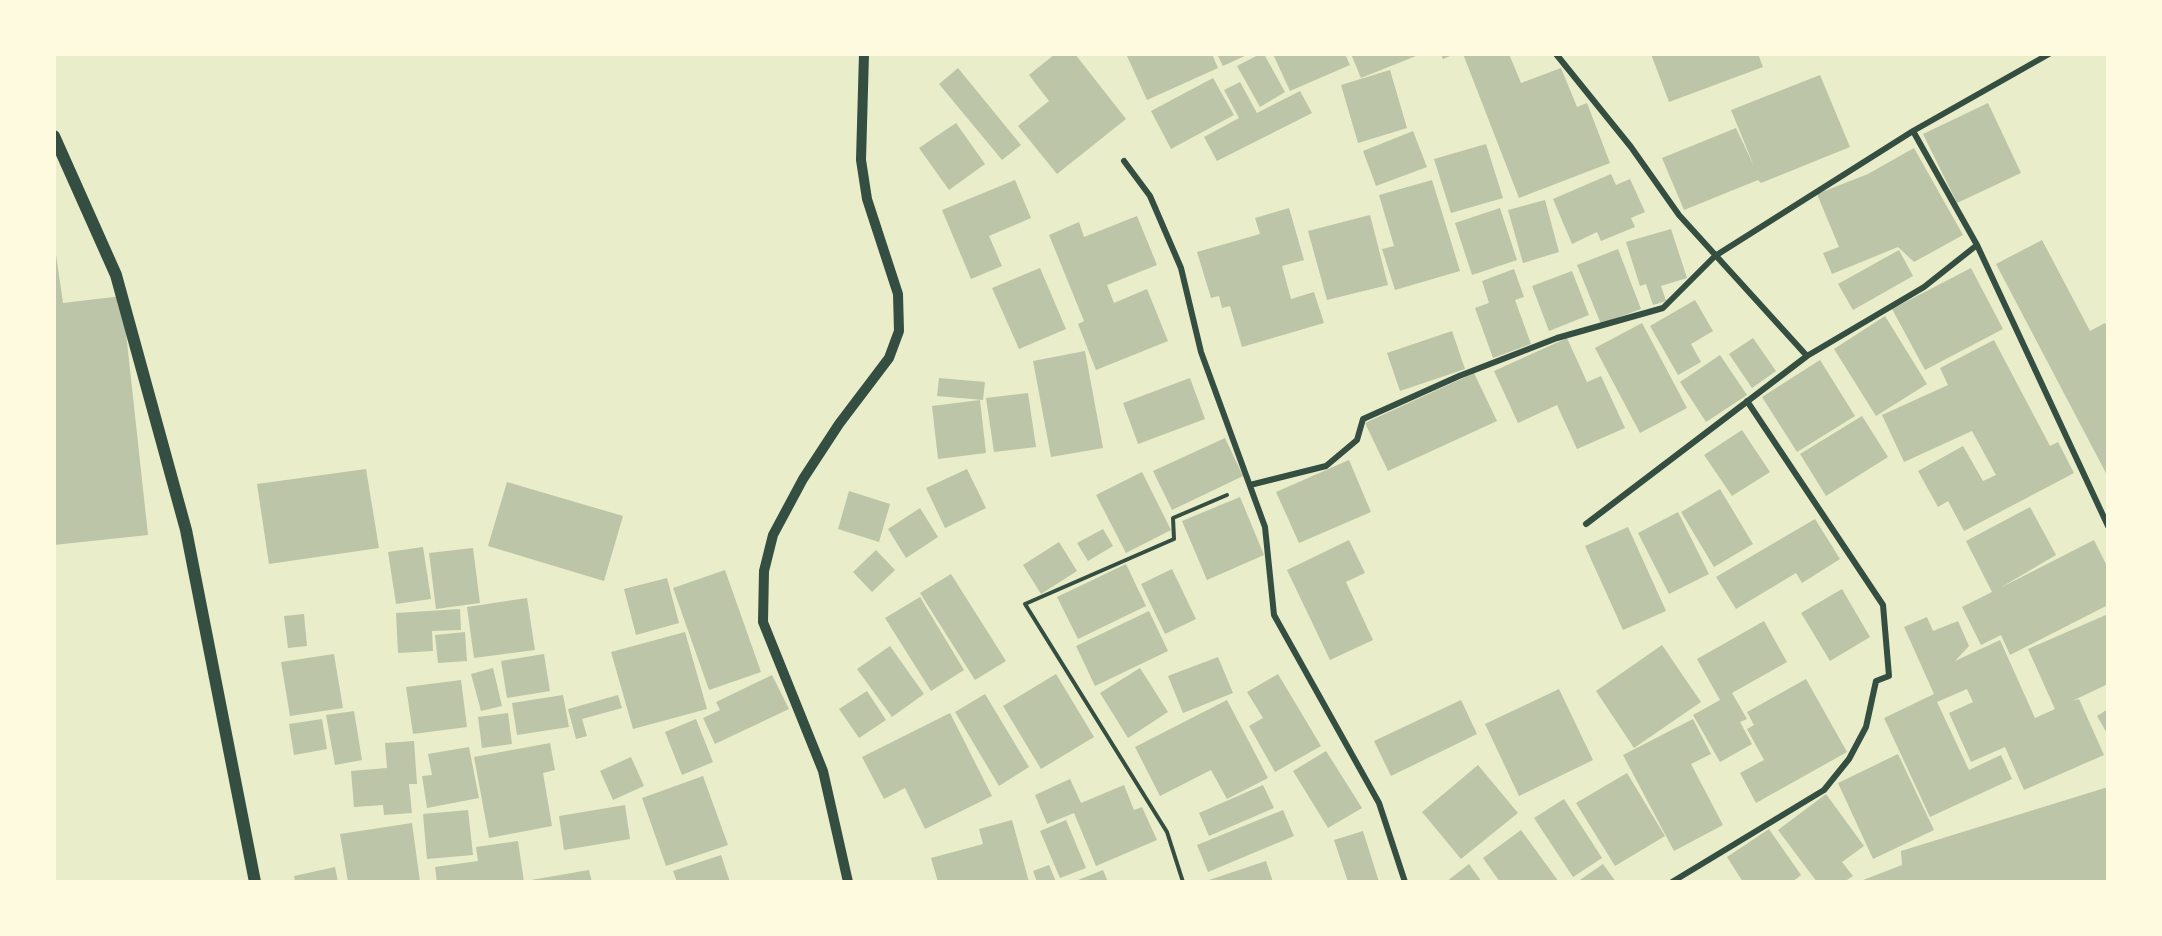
<!DOCTYPE html>
<html>
<head>
<meta charset="utf-8">
<style>
  body { margin:0 }
  #map { position:relative; width:2162px; height:936px; overflow:hidden; background:#e9edc9; font-family:Lato,sans-serif }
  canvas { display:block }
  .frame { position:absolute; inset:0; border:56px solid #fefae0; pointer-events:none }
</style>
</head>
<body>
<div id="map">
<canvas width="2162" height="936"></canvas>
<div class="frame"></div>
</div>
<script>
const c = document.querySelector('canvas').getContext('2d');
c.lineJoin = 'round';
function fill(path, color) {
  c.fillStyle = color;
  c.fill(path, 'evenodd');
}
function poly(rows) {
  const path = new Path2D();
  for (const r of rows) {
    path.moveTo(r[0], r[1]);
    for (let i = 2; i < r.length; i += 2) path.lineTo(r[i], r[i + 1]);
  }
  return path;
}
function stroke(path, color, width, dash) {
  c.strokeStyle = color;
  c.lineWidth = width;
  c.lineCap = dash ? 'butt' : 'round';
  c.setLineDash(dash || []);
  c.stroke(path);
}
fill(poly([
  [1055,54,1075,54,1126,119,1057,174,1018,126,1049,101,1029,75],
  [1126,54,1212,54,1218,68,1147,100],
  [1217,54,1249,54,1223,66],
  [1260,54,1264,54,1285,92,1260,107,1237,66],
  [1273,54,1345,54,1350,65,1290,91],
  [1351,54,1421,54,1361,78],
  [1441,54,1455,54,1443,59],
  [1463,54,1509,54,1521,83,1561,68,1577,107,1587,103,1610,163,1519,198],
  [1651,54,1758,54,1763,67,1669,102],
  [958,68,1021,145,1002,160,939,84],
  [1390,70,1407,128,1358,143,1341,85],
  [1820,75,1850,147,1761,183,1758,180,1684,210,1662,158,1736,128,1754,166,1731,110],
  [1213,78,1234,115,1171,149,1151,111],
  [1240,82,1257,113,1300,91,1312,113,1217,161,1204,137,1239,118,1224,90],
  [1988,103,2021,173,1957,203,1923,134],
  [956,123,985,164,949,190,919,148],
  [1413,131,1427,167,1376,186,1363,151],
  [1486,144,1503,198,1451,213,1434,159],
  [1914,148,1963,235,1914,262,1898,247,1832,274,1823,253,1839,247,1817,194,1868,174],
  [1611,174,1616,185,1630,179,1645,212,1631,218,1635,227,1601,241,1597,232,1572,244,1553,199],
  [1015,180,1031,218,989,236,1002,266,971,279,942,210],
  [1432,180,1460,271,1395,290,1382,249,1394,246,1379,195],
  [1545,200,1559,252,1523,263,1508,210],
  [1289,208,1304,260,1282,266,1291,299,1314,292,1324,323,1242,347,1230,306,1222,308,1219,296,1211,298,1197,252,1260,234,1255,218],
  [1500,208,1517,260,1472,275,1455,223],
  [1370,215,1388,285,1327,300,1308,231],
  [1137,216,1157,265,1107,285,1114,303,1147,289,1168,341,1096,370,1078,324,1084,321,1049,235,1079,222,1084,237],
  [1671,229,1687,278,1661,286,1666,301,1653,305,1646,284,1640,286,1626,242],
  [2042,240,2090,331,2105,323,2108,328,2108,477,1996,264],
  [54,241,63,303,122,296,148,535,54,545],
  [1618,249,1641,309,1601,324,1577,265],
  [1899,250,1913,276,1853,310,1838,284],
  [1040,268,1066,329,1019,349,992,288],
  [1971,268,2003,329,1925,370,1892,309],
  [1514,269,1524,297,1515,300,1531,344,1493,358,1475,308,1489,303,1482,281],
  [1572,271,1589,315,1549,331,1532,286],
  [1695,300,1713,331,1691,344,1701,362,1678,375,1650,326],
  [1885,316,1927,384,1876,416,1834,349],
  [1642,323,1687,408,1640,433,1595,348],
  [1452,331,1465,369,1400,391,1387,353],
  [1567,338,1587,382,1601,376,1625,428,1577,449,1557,405,1518,423,1494,371],
  [1753,338,1776,371,1752,388,1729,354],
  [1994,340,2050,446,2058,442,2074,473,1964,531,1948,501,1938,507,1918,471,1963,446,1983,481,1996,475,1972,431,1904,462,1882,415,1948,385,1940,368],
  [1085,351,1103,448,1051,457,1033,361],
  [1720,355,1747,395,1706,422,1680,382],
  [1820,360,1855,416,1797,452,1762,397],
  [1474,373,1497,421,1388,471,1365,423],
  [939,378,985,382,983,400,937,396],
  [1190,378,1205,419,1138,444,1123,403],
  [1028,393,1036,447,994,452,986,398],
  [980,400,986,453,938,459,932,406],
  [1862,416,1888,457,1826,496,1800,454],
  [1742,430,1770,472,1732,496,1704,455],
  [1225,438,1243,476,1172,510,1153,471],
  [1349,460,1371,512,1299,543,1276,492],
  [366,469,379,548,269,564,257,484],
  [967,469,986,508,945,528,926,488],
  [1142,472,1171,530,1126,553,1096,495],
  [507,482,623,516,604,581,488,546],
  [1720,489,1753,544,1714,567,1681,512],
  [849,491,890,504,879,542,838,529],
  [1240,497,1264,555,1207,580,1182,521],
  [2030,507,2056,555,2000,588,2094,540,2108,568,2108,605,2010,655,2001,635,1981,645,1962,607,1992,592,1966,541],
  [920,508,938,537,906,558,888,529],
  [1678,512,1709,574,1669,594,1638,533],
  [1815,519,1840,559,1802,583,1796,573,1736,609,1716,577],
  [1628,527,1666,611,1623,630,1585,546],
  [1103,529,1113,546,1088,561,1077,543],
  [1349,540,1365,573,1346,582,1373,640,1330,660,1287,570],
  [1059,542,1077,571,1041,594,1023,565],
  [423,547,431,599,396,604,388,552],
  [473,548,480,603,436,609,429,553],
  [876,550,895,570,872,592,853,572],
  [1126,564,1146,606,1078,639,1057,597],
  [1172,569,1196,619,1165,634,1141,584],
  [725,570,761,672,709,690,673,588],
  [951,574,1006,661,975,680,920,593],
  [667,578,679,623,636,635,624,589],
  [1842,589,1870,637,1830,661,1801,613],
  [920,597,964,670,931,691,885,618],
  [527,598,535,650,474,658,467,607],
  [460,609,461,630,432,631,433,651,398,653,396,613],
  [1149,611,1168,651,1095,686,1076,646],
  [304,614,307,646,288,648,284,616],
  [2108,614,2108,684,2072,701,2079,699,2104,755,2024,790,2005,747,1971,762,1949,713,1973,702,1967,689,1937,702,1969,770,2001,755,2012,779,1930,817,1884,718,1934,694,1904,627,1927,617,1933,631,1958,621,1969,646,1955,661,2000,640,2035,718,2055,709,2028,649],
  [1764,621,1787,662,1732,693,1747,719,1740,722,1752,744,1720,762,1693,715,1720,700,1697,659],
  [465,632,467,661,438,663,435,635],
  [685,632,707,709,633,729,611,652],
  [1662,645,1701,702,1634,748,1596,691],
  [890,646,924,694,892,717,857,669],
  [334,654,343,708,290,716,281,662],
  [544,654,550,691,507,698,501,661],
  [1218,657,1233,693,1183,713,1168,676],
  [493,668,502,706,481,711,471,674],
  [1140,668,1168,712,1128,738,1100,693],
  [1056,674,1094,737,1041,769,1003,706],
  [1278,674,1321,746,1275,772,1249,726,1263,718,1247,692],
  [772,675,789,709,715,744,703,718,720,710,716,702],
  [1806,679,1847,752,1756,803,1740,773,1764,760,1747,729,1754,725,1747,712],
  [461,680,467,727,413,734,406,687],
  [1559,689,1593,760,1519,796,1485,724],
  [867,691,886,720,859,738,839,709],
  [985,694,1029,767,999,786,955,712],
  [563,695,569,727,517,735,512,703],
  [618,695,622,708,582,719,587,736,576,739,568,709],
  [1227,700,1268,778,1227,799,1211,770,1160,796,1135,747],
  [1461,700,1477,734,1391,776,1374,741],
  [2108,709,2108,735,2097,716],
  [354,711,362,760,335,765,326,715],
  [508,713,512,744,482,748,478,717],
  [950,713,992,796,925,829,905,788,884,799,862,757],
  [322,719,327,749,294,755,289,724],
  [696,719,713,762,682,775,665,732],
  [1693,719,1711,754,1691,764,1723,825,1674,851,1623,755],
  [414,741,417,784,409,784,412,813,384,815,383,805,354,807,351,771,387,768,385,743],
  [550,743,555,770,543,773,552,826,489,838,474,757],
  [469,747,479,798,427,808,422,776,432,775,428,754],
  [1326,751,1362,808,1328,828,1293,771],
  [1898,754,1934,830,1873,859,1838,783],
  [631,757,644,786,613,800,600,771],
  [1478,765,1518,813,1461,859,1422,812],
  [1627,773,1665,836,1615,866,1576,803],
  [703,776,728,845,666,866,642,798],
  [1070,779,1081,803,1124,785,1134,810,1142,807,1157,840,1096,866,1074,813,1047,824,1035,795],
  [1263,785,1274,808,1209,836,1199,813],
  [2108,787,2108,882,1858,882,1902,865,1901,851],
  [1826,794,1864,846,1842,862,1853,876,1844,882,1817,882,1778,830],
  [1564,799,1602,858,1573,877,1534,818],
  [625,805,630,839,564,850,559,816],
  [468,810,473,855,427,859,423,814],
  [1283,810,1294,836,1208,872,1197,845],
  [1012,820,1029,882,938,882,931,858,983,844,979,829],
  [1066,820,1086,868,1060,878,1040,831],
  [412,823,420,882,348,882,340,834],
  [1769,829,1801,875,1792,882,1743,882,1727,857],
  [1521,830,1559,882,1500,882,1483,858],
  [1363,831,1379,882,1348,882,1334,840],
  [518,841,524,882,437,882,435,867,478,861,476,847],
  [721,855,730,882,677,882,673,871],
  [1266,861,1273,882,1203,882],
  [1469,864,1482,882,1446,882],
  [1603,864,1616,882,1577,882],
  [1049,865,1056,882,1037,882,1033,871],
  [335,867,338,882,295,882,294,876],
  [589,870,592,882,531,882,531,880],
  [1103,870,1108,882,1073,882]
]), '#bcc5a7');
stroke(poly([
  [1183,882,1167,832,1025,604,1174,539,1173,518,1227,495]
]), '#344e41', 4);
stroke(poly([
  [1556,54,1631,147,1679,215,1807,356],
  [2049,54,1913,131,1977,245,2108,526],
  [1124,161,1150,196,1181,268,1201,352,1265,527,1274,615,1379,803,1405,882],
  [1250,485,1326,466,1357,440,1363,419,1459,376,1557,338,1663,308,1715,256,1913,131],
  [1586,524,1807,356,1924,287,1977,245],
  [1672,882,1824,790,1849,759,1866,727,1876,681,1889,676,1883,605,1747,401]
]), '#344e41', 6);
stroke(poly([
  [848,882,823,771,763,622,764,571,773,535,803,479,839,424,889,358,899,331,898,294,867,199,861,160,864,54]
]), '#344e41', 10);
stroke(poly([
  [54,136,116,275,186,530,255,882]
]), '#344e41', 12);
</script>
</body>
</html>
